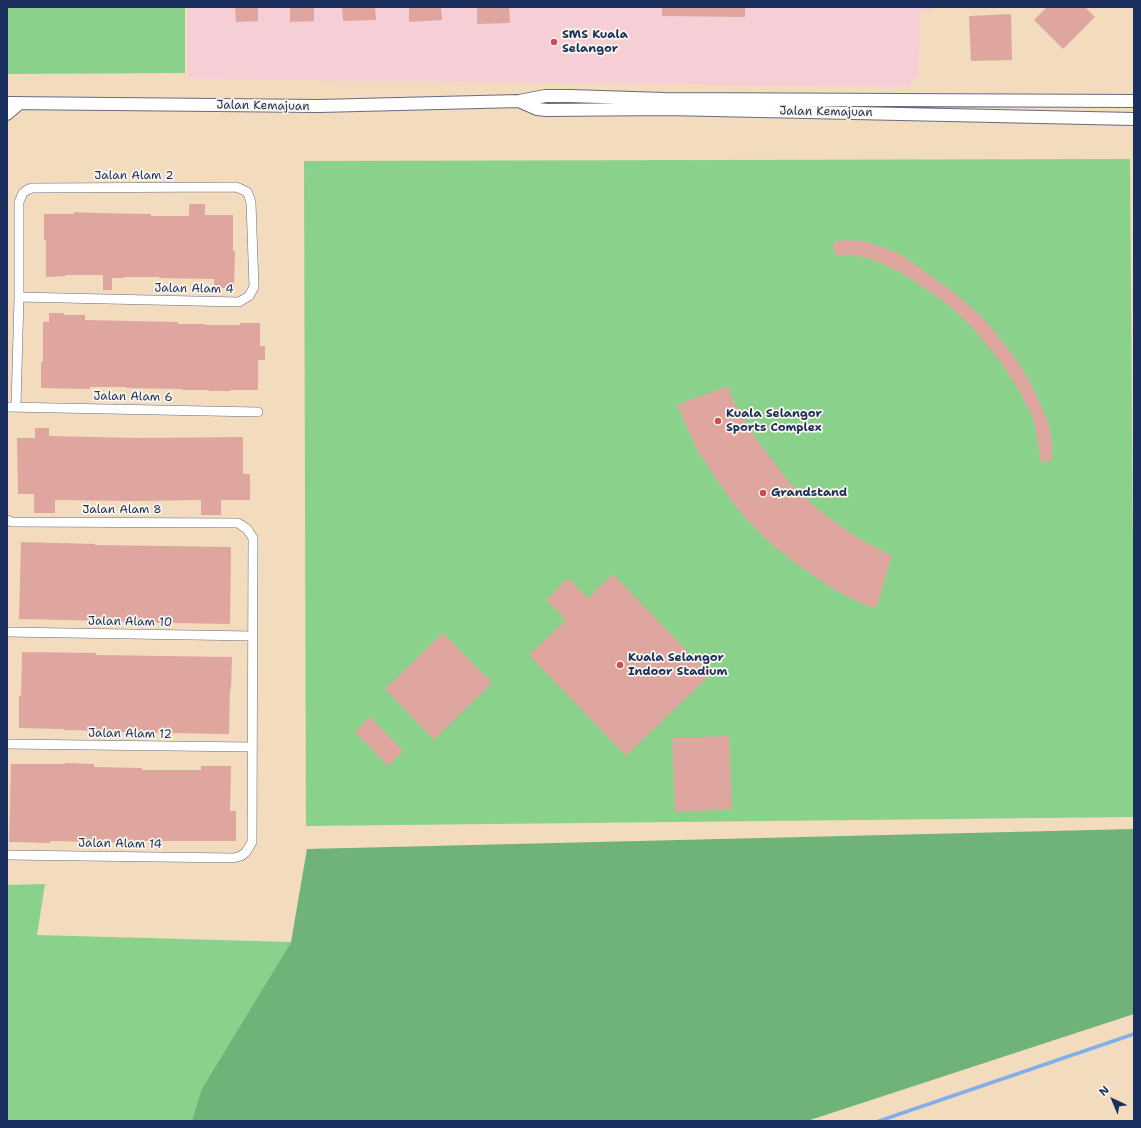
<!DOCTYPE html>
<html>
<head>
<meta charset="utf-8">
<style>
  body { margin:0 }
  #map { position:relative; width:1141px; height:1128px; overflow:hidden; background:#f3dbbe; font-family:"Shantell Sans",sans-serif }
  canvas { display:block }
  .frame { position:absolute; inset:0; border:8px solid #1b2f5e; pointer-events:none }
  .north { position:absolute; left:1093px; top:1080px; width:40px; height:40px; -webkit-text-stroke:3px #fbf7ec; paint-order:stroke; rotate:316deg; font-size:11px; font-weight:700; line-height:16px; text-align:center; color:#1b2f5e }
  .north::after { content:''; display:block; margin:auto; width:14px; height:18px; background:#1b2f5e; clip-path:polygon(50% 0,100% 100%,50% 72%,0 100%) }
</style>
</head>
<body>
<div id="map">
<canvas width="1141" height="1128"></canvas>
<div class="frame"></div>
<div class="north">N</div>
</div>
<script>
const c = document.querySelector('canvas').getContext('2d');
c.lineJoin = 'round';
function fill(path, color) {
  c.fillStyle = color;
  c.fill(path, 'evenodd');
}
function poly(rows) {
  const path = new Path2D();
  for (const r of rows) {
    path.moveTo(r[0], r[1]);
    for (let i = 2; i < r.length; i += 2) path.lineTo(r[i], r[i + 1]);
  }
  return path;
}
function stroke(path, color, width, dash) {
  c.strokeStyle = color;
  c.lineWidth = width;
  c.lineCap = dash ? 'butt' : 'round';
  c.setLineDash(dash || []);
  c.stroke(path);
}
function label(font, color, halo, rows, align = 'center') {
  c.font = font + ' "Shantell Sans",sans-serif';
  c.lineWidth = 3.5;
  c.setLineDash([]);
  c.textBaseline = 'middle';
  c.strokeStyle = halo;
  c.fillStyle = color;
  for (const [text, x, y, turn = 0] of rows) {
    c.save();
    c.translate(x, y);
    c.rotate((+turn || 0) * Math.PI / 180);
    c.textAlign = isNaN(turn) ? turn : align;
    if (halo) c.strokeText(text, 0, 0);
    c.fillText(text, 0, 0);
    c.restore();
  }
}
fill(poly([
  [188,7,934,7,933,10,920,11,919,73,909,87,188,79]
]), '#f6cfd6');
fill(poly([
  [7,7,185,7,185,73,7,74],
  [1130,159,1134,681,1134,817,306,826,304,161],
  [45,884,37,935,291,942,201,1090,192,1121,7,1121,7,885]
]), '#8ad18c');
fill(poly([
  [1134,829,1134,1014,807,1121,192,1121,201,1090,291,942,307,849]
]), '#6fb378');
stroke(poly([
  [879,1121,1134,1034]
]), '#81afeb', 3.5);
fill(poly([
  [235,7,258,7,258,21,236,22],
  [290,7,314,7,314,21,290,22],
  [342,7,375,7,376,20,343,21],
  [409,7,441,7,442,20,409,22],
  [477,7,509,7,510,23,477,24],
  [662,7,745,7,745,17,662,16],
  [1047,7,1085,7,1095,17,1063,49,1034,20],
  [1011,14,1012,60,971,61,969,16],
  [189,204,205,204,205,215,233,215,233,251,235,251,234,288,214,288,214,279,159,278,159,277,124,277,124,278,112,278,112,290,103,290,103,275,66,275,66,276,46,277,46,240,44,240,44,214,74,214,74,212,95,213,151,214,151,216,189,216],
  [846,240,864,241,893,251,905,257,953,292,980,315,990,326,1018,362,1034,390,1048,421,1052,442,1052,461,1041,462,1034,420,1021,394,1000,361,970,325,952,308,935,295,900,272,869,258,851,255,836,256,833,242],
  [49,313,64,313,64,315,85,315,85,320,178,322,178,324,205,324,205,325,240,325,240,323,260,323,260,346,265,346,265,360,258,360,258,390,230,390,230,391,209,391,209,390,182,390,182,389,126,388,127,387,90,387,90,389,41,388,41,362,43,362,43,322,49,322],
  [728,386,732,398,756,439,789,482,812,504,836,523,858,538,892,556,876,609,854,600,835,590,799,566,769,542,753,526,736,507,715,477,696,448,677,405],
  [35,428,49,428,49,436,138,438,243,437,243,474,250,474,250,500,221,500,221,515,201,515,201,500,138,501,55,500,55,513,34,513,34,494,18,494,17,438,35,438],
  [21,542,95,544,95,545,231,547,230,624,110,622,110,621,19,619],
  [613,574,710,675,626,756,529,655,566,620,546,600,568,578,588,598],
  [443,633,492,683,434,740,385,689],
  [22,652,96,653,96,655,232,657,231,689,230,689,229,734,109,732,109,731,64,730,64,729,19,728,19,696,21,696],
  [370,717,403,751,388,766,355,732],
  [729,736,732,809,675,812,672,738],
  [65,763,94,764,94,767,142,768,142,770,201,770,201,766,231,766,230,811,236,811,236,841,138,841,138,843,50,841,50,843,9,842,11,764,65,764]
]), '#dea69e');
const minor = poly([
  [16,406,19,297,19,202,23,193,27,190,32,188,236,187,241,189,247,192,249,196,251,203,254,287,249,296,239,302,19,297],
  [7,407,258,412],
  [7,520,12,522,238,523,247,529,253,538,252,842,246,852,241,856,233,858,7,855],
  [7,632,252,636],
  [7,744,252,747]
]);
const tertiary = poly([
  [519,101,537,109,547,110,667,109,1134,119],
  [7,103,319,106,519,101,545,96,570,96,664,99,1134,101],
  [7,114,20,103]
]);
stroke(minor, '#676b80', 10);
stroke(tertiary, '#676b80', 14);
stroke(minor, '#fff', 9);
stroke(tertiary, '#fff', 12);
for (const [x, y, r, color] of [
  [554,42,4,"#d1495b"],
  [718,421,4,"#d1495b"],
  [763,493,4,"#d1495b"],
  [620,665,4,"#d1495b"]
]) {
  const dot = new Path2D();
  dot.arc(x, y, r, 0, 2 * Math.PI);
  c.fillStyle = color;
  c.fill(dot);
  stroke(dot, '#fbf7ec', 1.5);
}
label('bold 12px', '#1b2f5e', '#fbf7ec', [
  ["SMS Kuala",562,35],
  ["Selangor",562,49],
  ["Kuala Selangor",726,414],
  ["Sports Complex",726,428],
  ["Grandstand",771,493],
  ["Kuala Selangor",628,658],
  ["Indoor Stadium",628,672]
], 'left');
label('12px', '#1b2f5e', '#fbf7ec', [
  ["Jalan Kemajuan",263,106,1],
  ["Jalan Kemajuan",826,112,1],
  ["Jalan Alam 2",134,176],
  ["Jalan Alam 4",194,289,1],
  ["Jalan Alam 6",133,397,1],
  ["Jalan Alam 8",122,510],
  ["Jalan Alam 10",130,622,1],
  ["Jalan Alam 12",130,734,1],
  ["Jalan Alam 14",120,844,1]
]);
</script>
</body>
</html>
